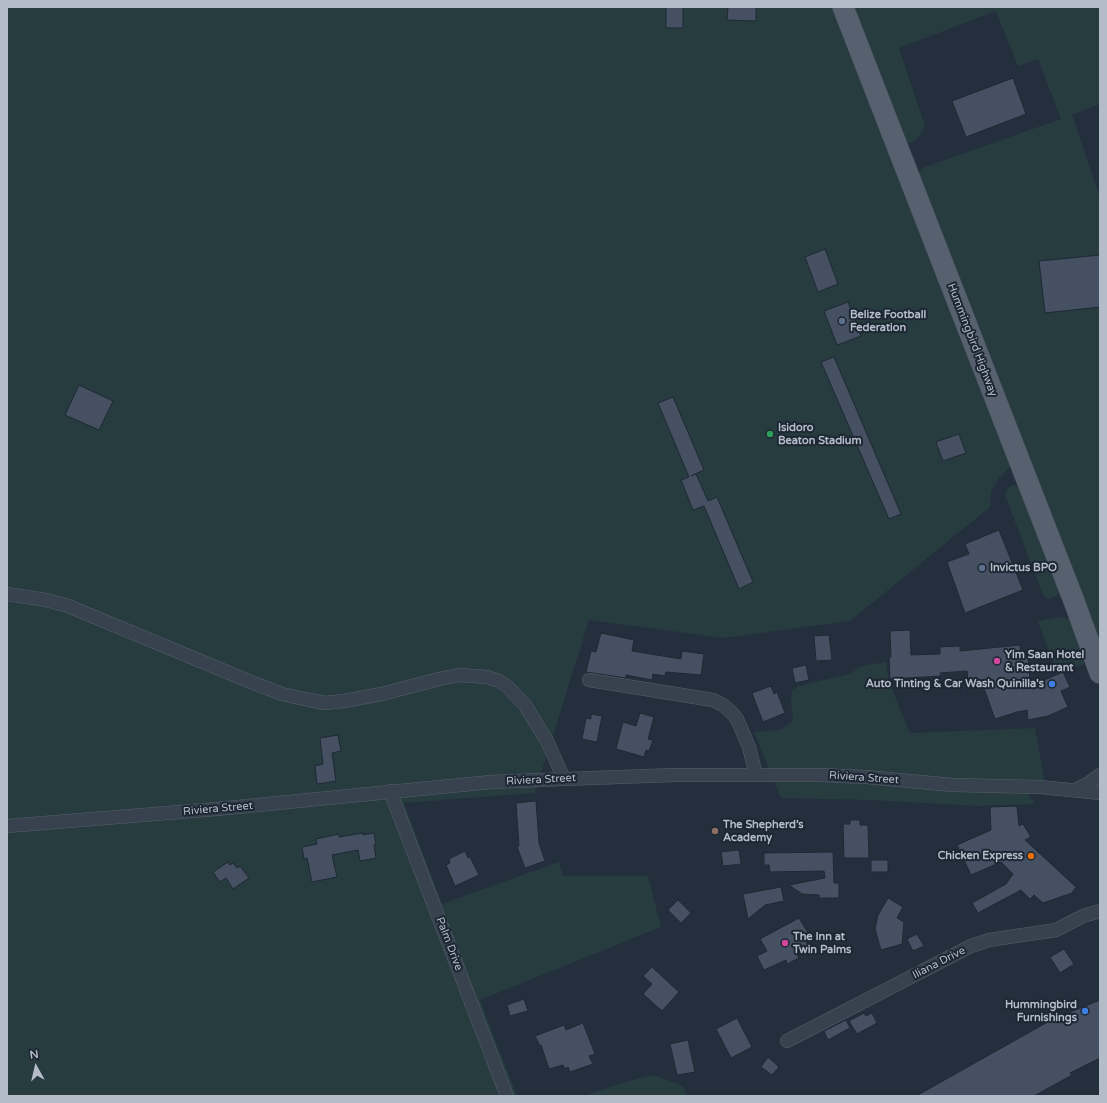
<!DOCTYPE html>
<html>
<head>
<meta charset="utf-8">
<style>
  body { margin:0 }
  #map { position:relative; width:1107px; height:1103px; overflow:hidden; background:#242f3e; font-family:"Varela Round",sans-serif }
  canvas { display:block }
  .frame { position:absolute; inset:0; border:8px solid #b4bcc9; pointer-events:none }
  .north { position:absolute; left:16px; top:1047px; width:40px; height:40px; -webkit-text-stroke:3px #1d2633; paint-order:stroke; rotate:352deg; font-size:11px; font-weight:700; line-height:16px; text-align:center; color:#b4bcc9 }
  .north::after { content:''; display:block; margin:auto; width:14px; height:18px; background:#b4bcc9; clip-path:polygon(50% 0,100% 100%,50% 72%,0 100%) }
</style>
</head>
<body>
<div id="map">
<canvas width="1107" height="1103"></canvas>
<div class="frame"></div>
<div class="north">N</div>
</div>
<script>
const c = document.querySelector('canvas').getContext('2d');
c.lineJoin = 'round';
function fill(path, color) {
  c.fillStyle = color;
  c.fill(path, 'evenodd');
}
function poly(rows) {
  const path = new Path2D();
  for (const r of rows) {
    path.moveTo(r[0], r[1]);
    for (let i = 2; i < r.length; i += 2) path.lineTo(r[i], r[i + 1]);
  }
  return path;
}
function stroke(path, color, width, dash) {
  c.strokeStyle = color;
  c.lineWidth = width;
  c.lineCap = dash ? 'butt' : 'round';
  c.setLineDash(dash || []);
  c.stroke(path);
}
function label(font, color, halo, rows, align = 'center') {
  c.font = font + ' "Varela Round",sans-serif';
  c.lineWidth = 4;
  c.setLineDash([]);
  c.textBaseline = 'middle';
  c.strokeStyle = halo;
  c.fillStyle = color;
  for (const [text, x, y, turn = 0] of rows) {
    c.save();
    c.translate(x, y);
    c.rotate((+turn || 0) * Math.PI / 180);
    c.textAlign = isNaN(turn) ? turn : align;
    if (halo) c.strokeText(text, 0, 0);
    c.fillText(text, 0, 0);
    c.restore();
  }
}
fill(poly([
  [7,7,834,7,1012,462,1010,467,1000,477,991,491,990,507,850,621,724,638,589,620,535,793,404,803,442,904,559,862,563,876,648,876,661,927,480,1000,517,1096,7,1096],
  [851,7,1100,7,1100,104,1072,115,1100,197,1100,651,916,174,925,167,1061,119,1038,59,1018,66,996,11,899,48,925,126,917,139,912,143,903,142],
  [1014,485,1021,486,1060,591,1056,596,1050,599,1046,598,1043,595,1005,495,1008,488],
  [1058,617,1066,618,1070,620,1086,661,1082,665,1076,667,1068,664,1054,665,1038,621],
  [886,662,889,682,910,733,1035,728,1045,784,1028,785,1030,799,1033,799,1034,804,979,806,871,800,781,798,754,732,780,730,793,721,791,702,792,690,798,686,850,674,861,666],
  [654,1075,683,1086,687,1096,584,1096,625,1082]
]), '#263c3f');
const building = poly([
  [666,7,683,7,683,28,666,28,666,7],
  [728,7,756,7,756,21,727,20,728,7],
  [1013,78,1026,114,966,137,952,101,1013,78],
  [825,249,838,284,818,292,805,257,825,249],
  [1100,255,1100,307,1045,313,1039,261,1100,255],
  [848,302,861,336,837,345,824,311,848,302],
  [834,357,901,514,889,519,821,362,834,357],
  [79,385,113,401,99,430,65,415,79,385],
  [673,397,704,470,691,476,696,474,708,501,717,497,753,582,739,589,704,506,693,510,681,480,689,477,658,403,673,397],
  [959,434,966,453,943,461,936,442,959,434],
  [999,530,1023,590,965,613,947,562,969,554,965,544,999,530],
  [910,630,911,655,940,654,940,647,960,646,960,651,1020,645,1021,656,1028,656,1030,679,1033,678,1035,684,1063,672,1070,687,1061,691,1068,707,1048,716,1028,720,1027,710,1017,712,995,719,981,680,968,681,967,671,940,673,941,676,890,679,889,657,891,657,890,631,910,630],
  [601,633,634,640,632,651,681,659,682,651,704,654,701,675,666,672,665,676,653,674,652,680,626,675,626,678,586,672,591,651,596,652,601,633],
  [829,635,832,660,816,661,814,636,829,635],
  [806,665,809,680,795,683,792,668,806,665],
  [771,686,774,694,777,692,785,713,763,722,752,693,771,686],
  [640,713,654,717,648,739,653,740,649,751,646,750,644,757,616,749,623,722,636,726,640,713],
  [591,714,602,716,597,742,582,739,586,718,591,719,591,714],
  [338,735,341,751,332,753,336,781,317,784,315,766,323,764,320,738,338,735],
  [536,801,539,843,545,861,525,868,517,847,519,846,516,803,536,801],
  [1017,806,1019,826,1023,824,1031,837,1025,840,1076,887,1072,893,1043,903,1034,895,1030,899,1021,890,978,913,972,903,1006,884,1013,874,1001,862,971,875,957,845,991,830,990,807,1017,806],
  [850,820,860,820,860,825,868,825,869,858,844,858,843,824,850,824,850,820],
  [363,833,363,835,374,833,376,845,374,845,376,858,360,861,358,850,332,855,337,877,312,882,307,858,304,859,302,847,317,844,316,839,339,834,339,837,363,833],
  [739,850,741,864,723,866,721,852,739,850],
  [465,851,468,858,470,857,479,875,455,886,446,865,450,863,449,859,465,851],
  [833,852,834,883,839,883,839,898,819,898,819,895,802,894,789,885,825,878,824,871,770,872,769,865,764,865,764,853,833,852],
  [871,860,888,860,888,872,871,872,871,860],
  [228,862,230,865,233,863,237,868,240,866,249,878,233,889,226,878,220,882,213,872,228,862],
  [781,887,784,901,765,905,748,919,743,894,781,887],
  [888,898,903,907,897,918,904,922,902,944,881,950,875,929,878,915,888,898],
  [678,900,691,913,681,923,668,910,678,900],
  [799,918,808,933,803,936,809,947,796,953,799,958,787,964,786,960,764,970,757,956,767,951,760,939,799,918],
  [917,934,924,946,913,951,907,939,917,934],
  [1064,949,1074,964,1060,973,1050,957,1064,949],
  [652,967,679,992,662,1011,643,994,652,984,643,976,652,967],
  [524,999,528,1011,510,1016,507,1005,524,999],
  [1100,1000,1100,1058,1070,1073,1072,1075,1034,1096,916,1096,1053,1019,1100,1000],
  [864,1013,866,1016,872,1013,877,1023,857,1034,849,1021,864,1013],
  [737,1018,752,1047,731,1058,716,1029,737,1018],
  [846,1020,850,1028,828,1040,824,1031,846,1020],
  [583,1023,595,1054,589,1056,593,1064,570,1072,568,1067,565,1069,563,1065,549,1069,541,1045,540,1046,535,1036,564,1025,566,1030,583,1023],
  [688,1040,695,1072,677,1075,670,1044,688,1040],
  [768,1057,779,1067,772,1075,761,1067,768,1057]
]);
fill(building, '#455162');
stroke(building, '#1f2835', 1);
const street = poly([
  [7,594,46,600,68,606,251,682,282,694,309,700,325,703,344,701,382,694,439,679,459,675,487,677,499,681,508,687,525,705,547,741,564,779],
  [589,680,713,700,723,705,731,712,737,719,749,747,756,775],
  [1075,790,1089,783,1100,775],
  [390,791,507,1096],
  [7,826,217,809,491,782,564,779,675,775,819,775,866,777,953,785,1040,787,1100,793],
  [787,1041,971,946,989,940,1056,930,1083,916,1100,911]
]);
const primary = poly([
  [843,7,1074,601,1100,673]
]);
stroke(street, '#565f6c', 14);
stroke(primary, '#414a57', 22);
stroke(street, '#38414e', 13);
stroke(primary, '#56606e', 21);
for (const [x, y, r, color] of [
  [842,321,4,"#5c6f8a"],
  [770,434,4,"#2e9e5b"],
  [982,568,4,"#5c6f8a"],
  [997,661,4,"#d1479c"],
  [1052,684,4,"#3f7fe0"],
  [715,831,4,"#8d6e63"],
  [1031,856,4,"#e8710a"],
  [785,943,4,"#d1479c"],
  [1085,1011,4,"#3f7fe0"]
]) {
  const dot = new Path2D();
  dot.arc(x, y, r, 0, 2 * Math.PI);
  c.fillStyle = color;
  c.fill(dot);
  stroke(dot, '#1d2633', 1.5);
}
label('bold 11px', '#b4bcc9', '#1d2633', [
  ["Belize Football",850,315],
  ["Federation",850,328],
  ["Isidoro",778,428],
  ["Beaton Stadium",778,441],
  ["Invictus BPO",990,568],
  ["Yim Saan Hotel",1005,655],
  ["& Restaurant",1005,668],
  ["Auto Tinting & Car Wash Quinilla's",1044,684,"right"],
  ["The Shepherd’s",723,825],
  ["Academy",723,838],
  ["Chicken Express",1023,856,"right"],
  ["The Inn at",793,937],
  ["Twin Palms",793,950],
  ["Hummingbird",1077,1005,"right"],
  ["Furnishings",1077,1018,"right"]
], 'left');
label('11px', '#b4bcc9', '#1d2633', [
  ["Hummingbird Highway",972,340,69],
  ["Riviera Street",864,778,4],
  ["Riviera Street",541,780,-3],
  ["Riviera Street",218,809,-5],
  ["Palm Drive",449,944,69],
  ["Iliana Drive",939,963,-27]
]);
</script>
</body>
</html>
